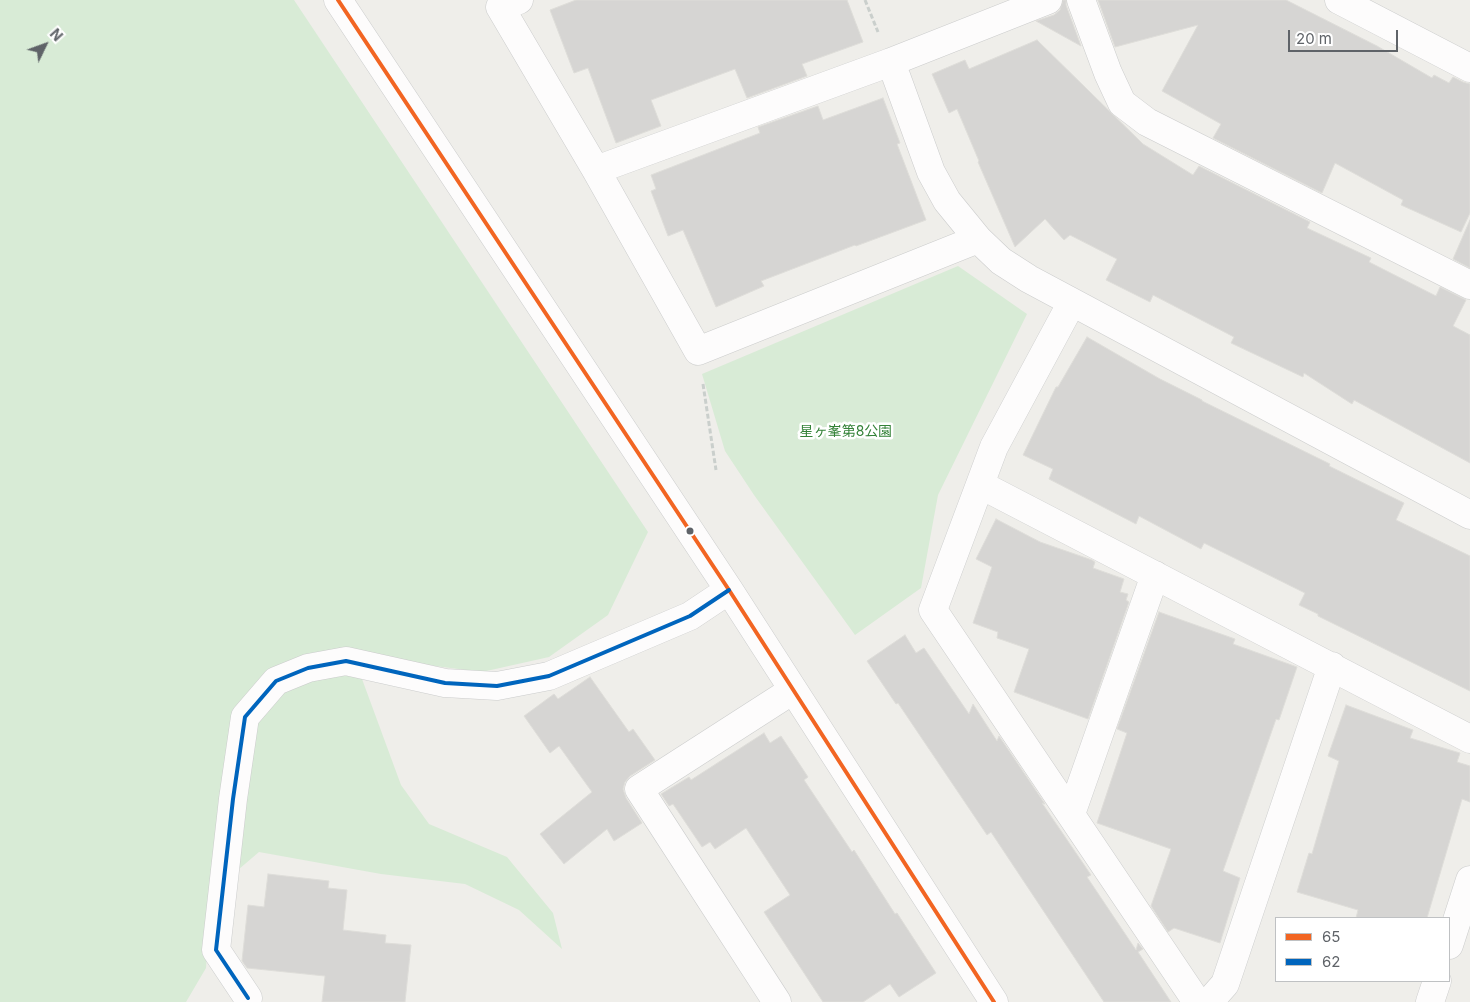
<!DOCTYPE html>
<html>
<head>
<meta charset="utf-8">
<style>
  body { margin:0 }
  #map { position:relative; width:1470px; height:1002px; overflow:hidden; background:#efeeea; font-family:Inter,sans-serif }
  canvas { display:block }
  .legend { position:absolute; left:1275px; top:917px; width:175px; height:65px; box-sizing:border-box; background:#fff; border:1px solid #bfc1c3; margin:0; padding:6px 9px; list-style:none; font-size:15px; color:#5f6368 }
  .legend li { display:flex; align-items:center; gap:10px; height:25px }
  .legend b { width:25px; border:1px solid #bfc1c3 }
  .north { position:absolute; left:20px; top:20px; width:50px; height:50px; -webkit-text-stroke:4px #fff; paint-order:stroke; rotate:48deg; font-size:14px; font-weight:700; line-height:20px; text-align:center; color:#5f6368 }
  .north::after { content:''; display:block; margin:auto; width:18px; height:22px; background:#5f6368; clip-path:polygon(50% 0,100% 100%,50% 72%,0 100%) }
  .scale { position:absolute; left:1288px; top:30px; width:110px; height:22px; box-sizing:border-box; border:2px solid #5f6368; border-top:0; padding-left:6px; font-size:15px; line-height:18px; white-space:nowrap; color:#5f6368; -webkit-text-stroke:4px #fff; paint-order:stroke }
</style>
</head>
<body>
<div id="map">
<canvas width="1470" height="1002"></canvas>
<ul class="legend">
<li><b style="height:6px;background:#f26522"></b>65</li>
<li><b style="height:6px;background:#0065bd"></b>62</li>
</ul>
<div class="north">N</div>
<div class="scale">20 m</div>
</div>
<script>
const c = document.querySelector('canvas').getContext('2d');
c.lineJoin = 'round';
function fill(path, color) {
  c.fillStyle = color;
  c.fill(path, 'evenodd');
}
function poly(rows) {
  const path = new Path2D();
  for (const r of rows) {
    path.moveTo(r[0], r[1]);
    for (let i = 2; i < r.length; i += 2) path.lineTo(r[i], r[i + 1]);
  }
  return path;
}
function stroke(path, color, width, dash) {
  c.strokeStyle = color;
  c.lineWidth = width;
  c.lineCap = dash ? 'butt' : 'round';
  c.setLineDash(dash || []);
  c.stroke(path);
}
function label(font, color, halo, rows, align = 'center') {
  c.font = font + ' Inter,"Noto Sans JP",sans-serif';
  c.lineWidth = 5;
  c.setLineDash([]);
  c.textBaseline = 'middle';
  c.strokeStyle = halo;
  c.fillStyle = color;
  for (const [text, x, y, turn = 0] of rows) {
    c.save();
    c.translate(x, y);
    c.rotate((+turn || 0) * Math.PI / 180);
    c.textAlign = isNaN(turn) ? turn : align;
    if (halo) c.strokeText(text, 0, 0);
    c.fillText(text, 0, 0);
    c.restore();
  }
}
fill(poly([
  [0,0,294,0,648,532,608,615,549,657,482,672,419,664,362,679,401,785,429,824,507,857,553,913,562,949,519,910,465,884,381,874,259,852,211,893,206,968,186,1002,0,1002],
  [958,266,1027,314,938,495,921,588,855,635,754,495,725,451,702,374]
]), '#d8ebd6');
const building = poly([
  [576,0,847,0,863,42,802,64,807,76,747,98,735,69,651,100,661,126,616,143,588,68,574,73,550,10,576,0],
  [1063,0,1066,0,1066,5,1081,46,1036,21,1054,15,1060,10,1063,0],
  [1098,0,1286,0,1377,46,1432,78,1434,75,1449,83,1453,77,1463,82,1470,84,1470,213,1461,232,1401,205,1403,200,1335,163,1322,193,1213,138,1221,124,1162,91,1198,25,1115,47,1098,0],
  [1037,40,1143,144,1193,175,1199,166,1310,222,1307,228,1371,258,1369,262,1436,296,1440,287,1466,300,1453,326,1470,335,1470,463,1354,400,1352,404,1304,373,1303,377,1231,343,1234,337,1153,295,1150,302,1106,280,1117,259,1070,235,1064,240,1045,219,1015,247,978,162,979,161,957,109,949,113,932,74,965,60,969,69,1037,40],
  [883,98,900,143,897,144,926,220,856,246,855,245,761,281,764,286,716,307,683,230,668,236,651,191,656,189,651,175,760,133,758,127,818,106,823,120,883,98],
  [1470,220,1470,268,1453,259,1470,220],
  [1087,337,1160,379,1202,400,1202,401,1330,464,1329,466,1404,503,1396,520,1470,556,1470,691,1318,616,1318,614,1299,605,1305,593,1204,543,1201,549,1139,516,1136,524,1049,479,1053,469,1023,455,1056,387,1058,387,1087,337],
  [996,519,1040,542,1092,560,1095,562,1093,568,1124,579,1120,592,1128,594,1126,600,1129,602,1088,719,1014,692,1029,649,997,638,998,632,973,623,992,567,976,559,996,519],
  [1159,612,1235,639,1233,644,1297,667,1279,720,1276,719,1223,871,1240,878,1220,943,1174,928,1168,932,1151,906,1171,849,1097,823,1127,733,1117,729,1159,612],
  [905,635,916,653,924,648,969,714,973,704,997,741,999,736,1045,804,1042,803,1091,875,1087,877,1136,950,1138,943,1143,949,1138,952,1171,1002,1104,1002,991,832,987,835,898,703,896,704,867,661,905,635],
  [590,677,629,732,633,729,655,760,630,776,625,782,623,789,626,798,642,823,614,841,607,829,564,864,540,834,592,792,559,746,550,753,524,716,554,694,558,699,590,677],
  [1346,705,1413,730,1410,738,1460,753,1457,762,1470,766,1470,802,1462,799,1427,918,1356,918,1358,910,1297,892,1309,853,1312,854,1339,761,1328,756,1346,705],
  [764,733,770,743,781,736,808,777,804,780,852,852,854,850,895,914,897,913,936,973,899,997,890,984,863,1002,823,1002,764,912,790,895,746,828,715,849,710,842,702,847,673,804,669,806,661,794,689,777,691,780,764,733],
  [268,874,329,881,328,888,347,890,343,930,386,935,385,943,411,945,405,1002,322,1002,325,976,247,968,242,961,248,905,264,907,268,874]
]);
fill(building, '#d6d5d3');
stroke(building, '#deddd9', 1);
const minor = poly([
  [338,0,729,590,994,1002],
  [519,0,500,7,596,170,698,351,978,239],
  [1081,0,1108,73,1122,103,1147,122,1470,285],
  [1339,0,1470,68],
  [891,62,931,172,947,201,978,239,1001,261,1029,279,1470,515],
  [596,170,891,62,1048,0],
  [1072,302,994,447,933,610,1197,1002],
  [981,485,1470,739],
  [1071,814,1155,575],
  [1449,945,1470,880],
  [248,998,216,950,233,799,245,717,276,681,308,668,346,661,445,683,497,686,549,676,690,616,729,590],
  [777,1002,639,789,793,690],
  [1209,1002,1225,984,1332,666],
  [1430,1002,1437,981]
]);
stroke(minor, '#cbcccc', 29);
stroke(poly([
  [865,0,878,32],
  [703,384,716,470]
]), '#cacfcc', 3, [5, 2.5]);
stroke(minor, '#fdfcfc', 28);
stroke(poly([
  [338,0,729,590,994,1002]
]), '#f26522', 4);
stroke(poly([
  [248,998,216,950,233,799,245,717,276,681,308,668,346,661,445,683,497,686,549,676,690,616,729,590]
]), '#0065bd', 4);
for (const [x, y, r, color] of [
  [690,531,4.5,"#5f6368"]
]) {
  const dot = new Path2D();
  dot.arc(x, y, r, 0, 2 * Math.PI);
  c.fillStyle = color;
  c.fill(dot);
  stroke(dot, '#fff', 2);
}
label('14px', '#348238', '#fff', [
  ["星ヶ峯第8公園",846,432]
]);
</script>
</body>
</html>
